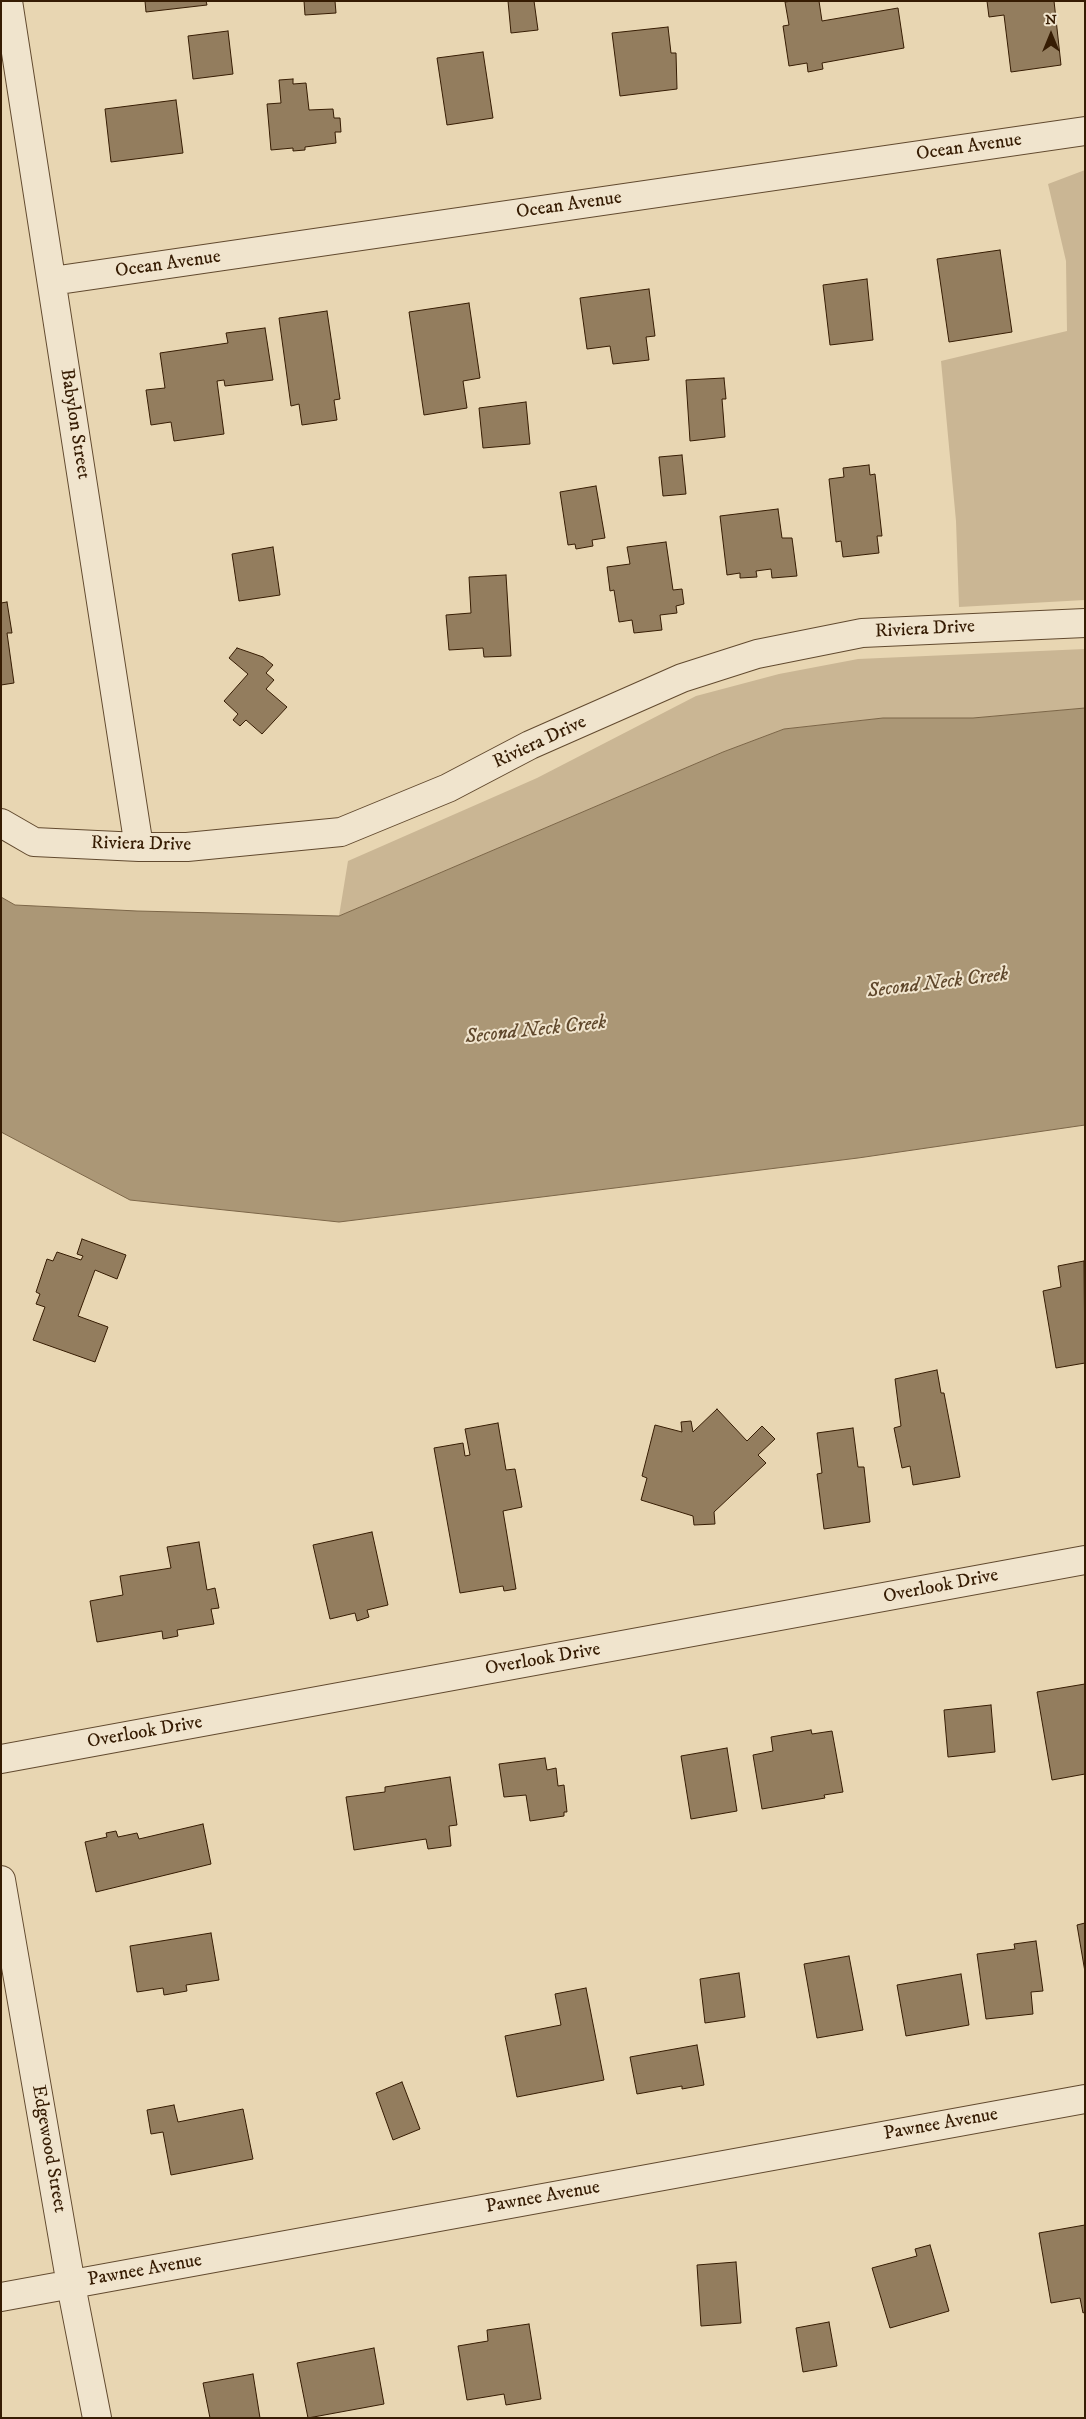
<!DOCTYPE html>
<html>
<head>
<meta charset="utf-8">
<style>
  body { margin:0 }
  #map { position:relative; width:1086px; height:2419px; overflow:hidden; background:#e8d6b2; font-family:"IM FELL DW Pica",serif }
  canvas { display:block }
  .frame { position:absolute; inset:0; border:2px solid #361c03; pointer-events:none }
  .north { position:absolute; left:1026px; top:10px; width:50px; height:50px; -webkit-text-stroke:4px #f0e4cd; paint-order:stroke; rotate:0deg; font-size:14px; font-weight:700; line-height:20px; text-align:center; color:#361c03 }
  .north::after { content:''; display:block; margin:auto; width:18px; height:22px; background:#361c03; clip-path:polygon(50% 0,100% 100%,50% 72%,0 100%) }
</style>
</head>
<body>
<div id="map">
<canvas width="1086" height="2419"></canvas>
<div class="frame"></div>
<div class="north">N</div>
</div>
<script>
const c = document.querySelector('canvas').getContext('2d');
c.lineJoin = 'round';
function fill(path, color) {
  c.fillStyle = color;
  c.fill(path, 'evenodd');
}
function poly(rows) {
  const path = new Path2D();
  for (const r of rows) {
    path.moveTo(r[0], r[1]);
    for (let i = 2; i < r.length; i += 2) path.lineTo(r[i], r[i + 1]);
  }
  return path;
}
function stroke(path, color, width, dash) {
  c.strokeStyle = color;
  c.lineWidth = width;
  c.lineCap = dash ? 'butt' : 'round';
  c.setLineDash(dash || []);
  c.stroke(path);
}
function label(font, color, halo, rows, align = 'center') {
  c.font = font + ' "IM FELL DW Pica",serif';
  c.lineWidth = 4;
  c.setLineDash([]);
  c.textBaseline = 'middle';
  c.strokeStyle = halo;
  c.fillStyle = color;
  for (const [text, x, y, turn = 0] of rows) {
    c.save();
    c.translate(x, y);
    c.rotate((+turn || 0) * Math.PI / 180);
    c.textAlign = isNaN(turn) ? turn : align;
    if (halo) c.strokeText(text, 0, 0);
    c.fillText(text, 0, 0);
    c.restore();
  }
}
fill(poly([
  [1085,170,1085,600,959,607,956,521,941,361,1067,331,1066,261,1048,184],
  [1085,649,1085,708,973,718,883,718,784,729,723,752,339,916,348,861,537,778,696,696,779,674,858,659]
]), '#cab694');
const water = poly([
  [1085,708,1085,1125,858,1158,339,1222,130,1200,1,1132,1,897,15,905,137,911,339,916,723,752,784,729,883,718,973,718,1085,708]
]);
fill(water, '#ab9776');
stroke(water, '#7c6648', 1);
const building = poly([
  [145,1,206,1,207,5,146,12,145,1],
  [304,1,335,1,336,13,305,15,304,1],
  [508,1,534,1,538,30,511,33,508,1],
  [792,1,819,1,822,21,898,8,904,48,822,63,823,69,808,72,807,63,789,66,783,26,789,25,785,2,792,1],
  [987,1,1054,1,1061,65,1011,72,1004,15,989,17,987,1],
  [668,27,671,53,676,53,677,89,620,96,612,33,668,27],
  [228,31,233,74,193,79,188,36,228,31],
  [483,52,493,118,447,125,437,58,483,52],
  [293,79,293,84,306,83,309,110,333,109,334,118,340,118,341,132,335,132,336,143,305,147,305,150,293,151,293,148,271,150,267,104,281,103,279,80,293,79],
  [176,100,183,153,111,162,105,109,176,100],
  [1000,250,1012,332,949,342,937,259,1000,250],
  [867,279,873,340,830,345,823,285,867,279],
  [649,289,655,336,646,337,649,360,613,364,610,346,587,349,580,298,649,289],
  [469,303,480,378,463,381,467,408,424,415,409,312,469,303],
  [327,311,340,399,334,400,337,420,302,425,299,404,291,406,279,318,327,311],
  [265,328,273,380,225,386,224,380,217,381,224,434,174,441,171,422,151,425,146,390,165,388,160,353,228,343,226,333,265,328],
  [724,378,726,399,722,399,725,437,690,441,686,380,724,378],
  [526,402,530,444,483,448,479,408,526,402],
  [682,455,686,494,663,496,659,457,682,455],
  [869,465,870,475,875,474,882,536,877,536,879,553,843,557,841,541,836,542,829,479,844,477,843,468,869,465],
  [596,486,605,538,592,540,593,546,576,549,575,544,568,545,560,492,596,486],
  [778,509,782,538,792,538,797,576,772,578,771,569,756,571,757,577,740,578,740,573,727,575,720,516,778,509],
  [666,542,673,590,682,589,684,604,676,606,677,613,660,615,662,630,634,633,632,620,619,622,614,590,610,591,607,567,630,564,627,547,666,542],
  [273,547,280,595,239,601,232,554,273,547],
  [506,575,511,656,484,657,483,648,449,650,446,615,471,613,469,577,506,575],
  [7,602,12,633,7,633,14,683,1,685,1,603,7,602],
  [237,648,263,657,273,665,266,673,274,680,266,689,287,707,262,734,246,720,240,726,233,720,238,714,224,701,248,674,229,658,237,648],
  [82,1239,126,1255,117,1279,95,1270,78,1316,108,1327,95,1362,33,1340,45,1307,36,1304,40,1294,36,1292,47,1259,53,1261,57,1252,81,1260,83,1256,77,1254,82,1239],
  [1084,1261,1085,1363,1056,1368,1043,1291,1061,1287,1058,1266,1084,1261],
  [937,1370,941,1393,944,1393,960,1477,913,1485,910,1466,902,1468,894,1428,901,1426,895,1379,937,1370],
  [717,1409,747,1441,762,1426,775,1439,758,1455,766,1463,714,1512,715,1524,694,1525,693,1516,641,1500,647,1478,642,1476,655,1425,682,1432,681,1422,691,1421,693,1432,717,1409],
  [498,1423,506,1470,515,1469,522,1507,503,1511,516,1589,504,1591,503,1586,460,1593,434,1448,463,1443,465,1456,470,1455,465,1429,498,1423],
  [853,1428,858,1467,864,1467,870,1522,824,1529,817,1474,822,1473,817,1433,853,1428],
  [372,1532,388,1605,367,1610,369,1617,357,1621,355,1613,330,1619,313,1545,372,1532],
  [199,1542,207,1590,215,1588,219,1608,211,1609,214,1624,177,1630,178,1636,163,1639,162,1631,97,1642,90,1601,123,1595,120,1576,171,1568,167,1547,199,1542],
  [1085,1684,1085,1774,1052,1780,1037,1692,1085,1684],
  [991,1705,995,1752,948,1757,944,1710,991,1705],
  [811,1730,812,1734,832,1731,843,1792,824,1795,825,1798,762,1809,753,1755,773,1751,771,1737,811,1730],
  [727,1748,737,1811,691,1819,681,1756,727,1748],
  [545,1758,547,1770,556,1768,558,1786,564,1785,567,1812,564,1812,564,1816,530,1821,526,1795,504,1797,499,1764,545,1758],
  [450,1777,457,1825,449,1826,451,1846,428,1849,426,1839,354,1850,346,1797,385,1792,385,1787,450,1777],
  [203,1824,211,1864,96,1892,85,1842,107,1837,106,1833,116,1831,118,1837,137,1833,139,1839,203,1824],
  [1085,1923,1085,1972,1077,1925,1085,1923],
  [211,1933,219,1980,186,1985,187,1991,164,1995,163,1988,137,1992,130,1946,211,1933],
  [1036,1941,1043,1991,1031,1992,1033,2014,986,2019,977,1954,1015,1949,1014,1944,1036,1941],
  [849,1956,863,2030,817,2038,804,1964,849,1956],
  [739,1973,745,2017,705,2023,700,1979,739,1973],
  [961,1974,969,2025,906,2036,897,1985,961,1974],
  [586,1988,604,2080,517,2097,505,2036,561,2025,555,1994,586,1988],
  [697,2045,704,2085,682,2089,682,2086,637,2094,630,2057,697,2045],
  [402,2082,420,2129,393,2140,376,2093,402,2082],
  [174,2105,178,2122,243,2109,253,2159,171,2175,163,2132,151,2134,147,2110,174,2105],
  [1085,2225,1085,2312,1083,2313,1080,2298,1051,2303,1039,2233,1085,2225],
  [930,2245,949,2311,890,2328,872,2268,917,2256,915,2249,930,2245],
  [736,2262,741,2323,701,2326,697,2265,736,2262],
  [829,2322,837,2366,803,2372,796,2328,829,2322],
  [529,2324,541,2399,506,2405,504,2394,467,2400,458,2346,488,2341,487,2330,529,2324],
  [374,2348,384,2404,308,2418,297,2363,374,2348],
  [253,2374,260,2418,210,2418,203,2383,253,2374]
]);
fill(building, '#937d5e');
stroke(building, '#361c03', 1);
const street = poly([
  [8,1,139,847],
  [52,281,1085,131],
  [1,823,34,842,139,847,187,847,341,832,448,788,530,745,682,678,757,654,862,633,1085,623],
  [1,1759,1085,1560],
  [1,1880,71,2285,97,2418],
  [1,2297,1085,2099]
]);
stroke(street, '#624a2f', 30);
stroke(street, '#f0e4cd', 28);
label('19px', '#361c03', '#f0e4cd', [
  ["Ocean Avenue",969,148,-8],
  ["Ocean Avenue",569,206,-8],
  ["Ocean Avenue",168,265,-8],
  ["Babylon Street",74,424,81],
  ["Riviera Drive",925,630,-3],
  ["Riviera Drive",540,743,-25],
  ["Riviera Drive",141,845,1],
  ["Overlook Drive",941,1587,-11],
  ["Overlook Drive",543,1660,-10],
  ["Overlook Drive",145,1733,-10],
  ["Pawnee Avenue",941,2125,-10],
  ["Edgewood Street",48,2149,80],
  ["Pawnee Avenue",543,2198,-10],
  ["Pawnee Avenue",145,2271,-10]
]);
label('italic 20px', '#5f472b', '#f0e4cd', [
  ["Second Neck Creek",938,984,-7],
  ["Second Neck Creek",536,1031,-6]
]);
</script>
</body>
</html>
